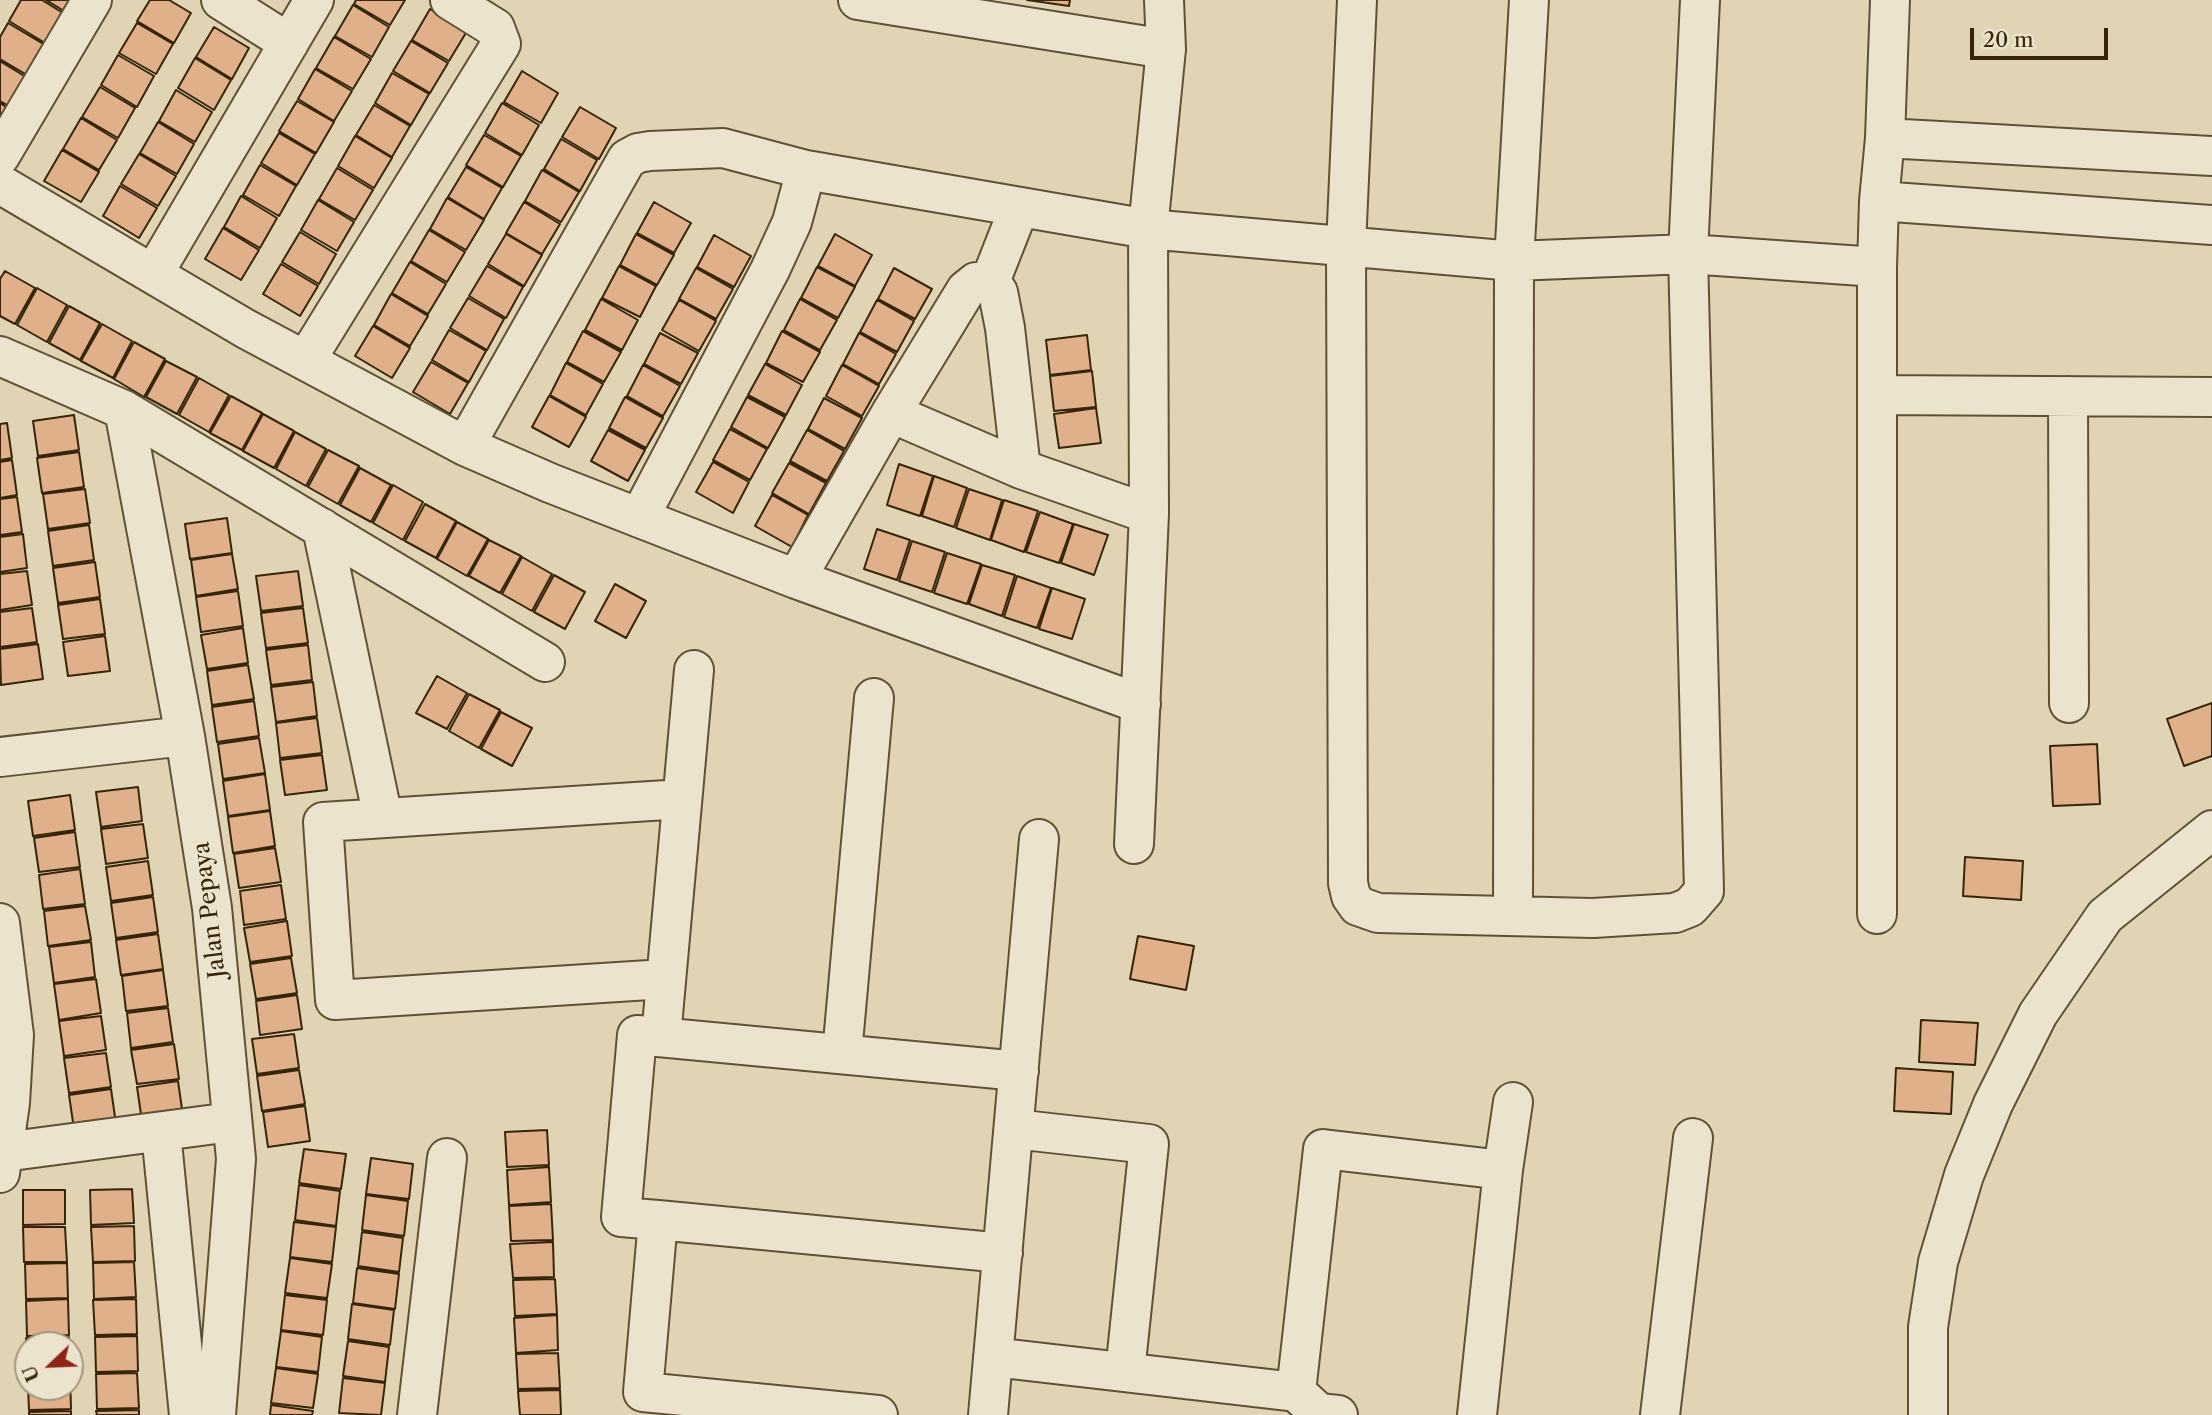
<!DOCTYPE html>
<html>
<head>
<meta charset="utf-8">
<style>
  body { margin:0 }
  #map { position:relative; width:2212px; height:1415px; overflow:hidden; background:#e0d4b4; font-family:"Libre Caslon Text",serif }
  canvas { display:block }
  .north { position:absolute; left:14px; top:1331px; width:70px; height:70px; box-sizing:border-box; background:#ebe3ce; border:2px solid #a3977f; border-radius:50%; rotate:247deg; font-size:19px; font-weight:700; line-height:28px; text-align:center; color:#372509 }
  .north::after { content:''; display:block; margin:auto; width:24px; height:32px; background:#8f2418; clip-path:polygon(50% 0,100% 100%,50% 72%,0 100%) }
  .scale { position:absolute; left:1970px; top:28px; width:138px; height:32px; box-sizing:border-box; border:4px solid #372509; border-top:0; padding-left:9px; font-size:21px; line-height:24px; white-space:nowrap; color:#372509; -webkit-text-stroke:5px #ebe3ce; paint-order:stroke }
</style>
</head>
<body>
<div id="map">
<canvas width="2212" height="1415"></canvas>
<div class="north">U</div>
<div class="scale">20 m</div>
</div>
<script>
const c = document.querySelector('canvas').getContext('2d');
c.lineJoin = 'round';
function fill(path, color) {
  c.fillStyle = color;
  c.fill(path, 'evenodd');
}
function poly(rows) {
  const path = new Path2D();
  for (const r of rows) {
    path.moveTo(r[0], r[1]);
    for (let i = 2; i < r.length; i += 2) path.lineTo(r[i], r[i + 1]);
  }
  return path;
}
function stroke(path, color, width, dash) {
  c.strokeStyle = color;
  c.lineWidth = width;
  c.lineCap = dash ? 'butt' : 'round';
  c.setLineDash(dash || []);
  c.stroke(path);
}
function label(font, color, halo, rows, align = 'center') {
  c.font = font + ' "Libre Caslon Text",serif';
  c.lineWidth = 5;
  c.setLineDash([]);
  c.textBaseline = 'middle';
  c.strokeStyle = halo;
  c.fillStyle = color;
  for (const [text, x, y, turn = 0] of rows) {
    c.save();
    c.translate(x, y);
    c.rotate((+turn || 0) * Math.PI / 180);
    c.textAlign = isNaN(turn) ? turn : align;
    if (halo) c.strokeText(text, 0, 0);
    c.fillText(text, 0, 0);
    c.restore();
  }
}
const building = poly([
  [21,0,42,0,63,13,45,43,9,21,21,0],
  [46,0,71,0,64,11,46,0],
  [150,0,169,0,191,13,174,43,137,21,150,0],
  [356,0,405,0,390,25,354,4,356,0],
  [1027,0,1070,0,1069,6,1027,0],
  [353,5,389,27,372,57,335,36,353,5],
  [430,9,467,31,449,61,412,40,430,9],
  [8,23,45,45,27,75,0,59,0,37,8,23],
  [137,23,173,44,156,74,119,53,137,23],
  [214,27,249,48,232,79,196,57,214,27],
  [334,37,371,59,353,89,316,68,334,37],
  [411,41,448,63,430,93,393,71,411,41],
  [118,55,154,76,137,107,101,85,118,55],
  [195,58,231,80,214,110,178,88,195,58],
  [0,61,26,77,9,106,0,101,0,61],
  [315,69,352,91,334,121,298,99,315,69],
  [522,71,558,93,541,123,504,102,522,71],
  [392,73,429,94,411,125,375,103,392,73],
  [100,87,135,108,118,138,82,117,100,87],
  [176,90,212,112,195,142,159,121,176,90],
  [297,101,334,122,316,153,279,131,297,101],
  [0,103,8,108,0,121,0,103],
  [502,103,539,125,522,155,485,133,502,103],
  [374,105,410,126,392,157,356,135,374,105],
  [580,107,616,128,599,159,562,137,580,107],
  [81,118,117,140,99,170,63,149,81,118],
  [158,122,194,144,177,174,140,153,158,122],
  [279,133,315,154,297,185,261,163,279,133],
  [484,135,521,156,503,187,466,165,484,135],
  [355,136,392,158,374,188,338,166,355,136],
  [561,139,597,160,580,191,544,169,561,139],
  [62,150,99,172,81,202,44,181,62,150],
  [139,154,176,176,158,206,121,184,139,154],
  [260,165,296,186,279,216,243,195,260,165],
  [466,167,502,188,484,219,448,197,466,167],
  [337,168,373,190,355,220,319,199,337,168],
  [542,170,579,192,561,222,525,201,542,170],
  [120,186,157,208,139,238,103,216,120,186],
  [241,196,277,218,260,248,224,227,241,196],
  [447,198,484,220,466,250,430,229,447,198],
  [318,200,354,222,337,251,301,230,318,200],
  [524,202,560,224,542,254,506,233,524,202],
  [654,202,691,223,674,253,637,233,654,202],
  [223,228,259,250,241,280,205,259,223,228],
  [429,230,465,252,447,282,411,261,429,230],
  [300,232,336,254,319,284,282,262,300,232],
  [506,234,542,255,524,286,488,264,506,234],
  [636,234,674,255,657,285,620,265,636,234],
  [835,234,872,255,855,286,818,266,835,234],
  [714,235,751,256,734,287,697,267,714,235],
  [410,262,446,284,428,314,392,293,410,262],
  [281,264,318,286,300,316,263,294,281,264],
  [487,266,523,287,506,318,469,296,487,266],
  [619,266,656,286,640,317,602,298,619,266],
  [817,267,855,287,838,318,801,298,817,267],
  [696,268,733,289,716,319,679,299,696,268],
  [894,268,932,289,915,319,878,299,894,268],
  [5,271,35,288,15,324,0,316,0,279,5,271],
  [37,288,67,305,47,342,17,325,37,288],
  [391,294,428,316,410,346,374,325,391,294],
  [468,298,504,319,487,350,450,328,468,298],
  [601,299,638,320,622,350,585,330,601,299],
  [800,299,837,320,820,350,784,330,800,299],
  [679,300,716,321,699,351,662,330,679,300],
  [877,300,914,321,897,352,860,332,877,300],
  [69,306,100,323,80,360,49,343,69,306],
  [102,324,132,341,113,378,81,361,102,324],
  [373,326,410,348,392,378,355,356,373,326],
  [449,330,486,351,469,382,432,360,449,330],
  [583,331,621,352,604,382,567,362,583,331],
  [782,331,820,352,803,382,766,363,782,331],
  [660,333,698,353,681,384,644,364,660,333],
  [859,333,896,354,879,384,843,364,859,333],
  [1087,335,1091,370,1050,375,1046,340,1087,335],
  [134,342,165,359,144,397,114,379,134,342],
  [166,361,197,377,177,414,146,397,166,361],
  [431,362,468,383,450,414,413,392,431,362],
  [566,363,603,384,586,415,550,395,566,363],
  [765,364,802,385,786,415,748,395,765,364],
  [643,365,680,386,663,416,627,396,643,365],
  [842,365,879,386,862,416,826,396,842,365],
  [1092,371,1096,407,1054,411,1050,376,1092,371],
  [199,378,229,395,209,432,179,415,199,378],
  [231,396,262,413,242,450,210,433,231,396],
  [549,396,586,417,569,447,532,427,549,396],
  [625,397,663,418,646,448,609,428,625,397],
  [747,397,785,417,768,448,731,427,747,397],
  [824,398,862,418,845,449,808,429,824,398],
  [1096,408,1101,443,1059,448,1054,414,1096,408],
  [263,414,294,431,274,468,243,451,263,414],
  [74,415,79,450,38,456,33,421,74,415],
  [7,423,12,458,0,460,0,424,7,423],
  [730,429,767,449,750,480,713,460,730,429],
  [608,430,645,450,628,481,591,461,608,430],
  [807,430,844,451,827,481,790,461,807,430],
  [295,432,326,449,306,486,276,469,295,432],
  [328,450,359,466,338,504,308,487,328,450],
  [79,452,84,487,42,493,37,458,79,452],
  [12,460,17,495,0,498,0,462,12,460],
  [713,462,749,482,733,513,696,492,713,462],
  [789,463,826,483,809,514,772,493,789,463],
  [899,464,933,476,920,516,887,505,899,464],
  [360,468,391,485,371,522,340,505,360,468],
  [934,476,967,488,954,527,922,516,934,476],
  [393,485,423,502,403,540,373,523,393,485],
  [85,489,90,523,48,529,43,494,85,489],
  [969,489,1002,500,990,540,956,528,969,489],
  [772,495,808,515,792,547,755,526,772,495],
  [17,497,22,532,0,535,0,499,17,497],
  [1004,500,1038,511,1024,552,991,540,1004,500],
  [425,504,456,521,436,558,405,541,425,504],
  [1040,512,1073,524,1059,563,1026,552,1040,512],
  [227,518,232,553,190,559,185,524,227,518],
  [457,522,488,539,467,576,437,559,457,522],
  [1074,524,1108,535,1094,575,1061,563,1074,524],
  [89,525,94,560,53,566,48,531,89,525],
  [877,529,910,540,897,580,864,569,877,529],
  [23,534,27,568,0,572,0,537,23,534],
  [489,540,521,556,500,593,469,576,489,540],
  [912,541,945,552,932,592,899,581,912,541],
  [947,553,981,564,967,604,934,593,947,553],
  [232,554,238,589,196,596,191,560,232,554],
  [522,557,552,574,532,611,502,594,522,557],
  [95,562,100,597,58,603,53,568,95,562],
  [982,565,1015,575,1002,616,969,604,982,565],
  [27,571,32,605,0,610,0,574,27,571],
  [298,571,303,606,261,611,256,576,298,571],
  [554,575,585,592,565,629,534,612,554,575],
  [1017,576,1051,588,1037,628,1004,617,1017,576],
  [615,584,646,601,626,638,595,621,615,584],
  [1052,588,1085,599,1072,639,1039,629,1052,588],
  [238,591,243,626,201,632,196,597,238,591],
  [100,599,105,634,63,639,58,605,100,599],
  [32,608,37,642,0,647,0,612,32,608],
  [303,608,308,643,266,648,261,613,303,608],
  [243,628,248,663,207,669,201,635,243,628],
  [105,636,110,671,68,676,63,642,105,636],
  [38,644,43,679,1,685,0,649,38,644],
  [308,645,312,680,271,685,266,650,308,645],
  [248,665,254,699,212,705,207,671,248,665],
  [437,676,467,693,447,729,416,713,437,676],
  [313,682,317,716,276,722,271,687,313,682],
  [469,694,500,710,479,748,449,731,469,694],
  [254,701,259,736,217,742,212,707,254,701],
  [2212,703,2212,756,2184,766,2167,719,2212,703],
  [501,712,532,728,512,766,481,749,501,712],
  [317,718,322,753,280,758,276,723,317,718],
  [259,738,265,773,223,779,218,744,259,738],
  [2097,744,2100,804,2053,806,2050,746,2097,744],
  [322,755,327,790,285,795,280,760,322,755],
  [265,774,270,810,228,816,223,781,265,774],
  [138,787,142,821,101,827,96,792,138,787],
  [70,795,75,830,33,836,28,801,70,795],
  [270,811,275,846,233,853,228,817,270,811],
  [143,824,148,858,106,864,101,829,143,824],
  [75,832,80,867,39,872,34,838,75,832],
  [275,848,281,882,239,888,234,854,275,848],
  [1965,857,2023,861,2021,900,1963,896,1965,857],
  [148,861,153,895,111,901,106,867,148,861],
  [80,869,85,904,43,909,39,875,80,869],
  [281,885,286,919,244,925,240,891,281,885],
  [153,897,158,932,116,938,111,903,153,897],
  [85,906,91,940,48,946,44,911,85,906],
  [287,921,292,956,250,962,244,928,287,921],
  [158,934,163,969,121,975,116,940,158,934],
  [1138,936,1194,946,1186,990,1130,979,1138,936],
  [91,942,95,977,54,983,49,947,91,942],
  [291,958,297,993,256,999,250,964,291,958],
  [163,970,168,1006,126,1011,122,976,163,970],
  [96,979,101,1013,59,1020,54,984,96,979],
  [297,995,302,1029,260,1035,256,1001,297,995],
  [168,1008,173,1042,131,1048,127,1013,168,1008],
  [101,1016,106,1050,64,1056,59,1021,101,1016],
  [1921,1020,1978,1023,1975,1065,1919,1062,1921,1020],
  [294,1034,299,1068,257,1074,252,1039,294,1034],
  [174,1044,179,1079,137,1084,131,1050,174,1044],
  [106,1053,111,1087,69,1093,64,1058,106,1053],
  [1896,1068,1953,1072,1951,1114,1894,1111,1896,1068],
  [299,1070,305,1104,262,1111,257,1076,299,1070],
  [178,1081,183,1116,142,1121,137,1087,178,1081],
  [111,1089,116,1124,74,1129,69,1095,111,1089],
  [305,1106,310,1141,268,1147,263,1112,305,1106],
  [547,1130,549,1165,507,1167,505,1132,547,1130],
  [304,1149,346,1154,341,1189,299,1183,304,1149],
  [371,1158,413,1164,409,1199,366,1194,371,1158],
  [549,1167,551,1202,509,1205,507,1170,549,1167],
  [299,1185,340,1191,336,1226,295,1220,299,1185],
  [132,1189,134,1223,91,1225,90,1190,132,1189],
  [23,1190,65,1190,65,1224,23,1225,23,1190],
  [366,1195,408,1201,404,1236,362,1230,366,1195],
  [551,1204,553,1240,511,1241,509,1206,551,1204],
  [294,1222,336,1227,332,1262,290,1257,294,1222],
  [134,1226,135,1261,93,1262,91,1227,134,1226],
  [23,1227,65,1227,67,1262,24,1262,23,1227],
  [362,1232,403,1238,399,1272,358,1266,362,1232],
  [553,1242,554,1277,513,1278,510,1244,553,1242],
  [290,1258,332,1264,327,1298,285,1293,290,1258],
  [134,1262,136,1297,94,1299,93,1263,134,1262],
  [67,1263,68,1298,26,1299,25,1264,67,1263],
  [357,1268,399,1274,395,1309,353,1303,357,1268],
  [555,1279,557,1314,515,1316,513,1280,555,1279],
  [285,1295,327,1300,323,1335,281,1330,285,1295],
  [68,1299,69,1335,27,1336,26,1301,68,1299],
  [136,1299,137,1334,95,1335,93,1300,136,1299],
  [352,1304,394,1310,390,1345,348,1339,352,1304],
  [557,1315,558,1350,516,1353,514,1318,557,1315],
  [281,1331,322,1337,318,1372,276,1367,281,1331],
  [137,1336,138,1371,96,1372,95,1337,137,1336],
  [69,1337,69,1345,28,1345,28,1373,26,1338,69,1337],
  [348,1341,389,1347,385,1382,343,1376,348,1341],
  [558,1353,560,1388,518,1389,516,1354,558,1353],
  [276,1368,318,1374,313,1408,271,1403,276,1368],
  [137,1373,139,1408,97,1409,96,1374,137,1373],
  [70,1374,71,1409,29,1410,28,1387,70,1387,70,1374],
  [343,1378,385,1383,381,1415,339,1413,343,1378],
  [560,1390,561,1415,520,1415,518,1391,560,1390],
  [271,1405,313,1411,312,1415,270,1415,271,1405],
  [139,1410,139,1415,97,1415,96,1411,139,1410],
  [71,1411,71,1415,29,1415,29,1412,71,1411]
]);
fill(building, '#dfb089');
stroke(building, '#372509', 2);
const minor = poly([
  [221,0,289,43],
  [858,0,1166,49],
  [1357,0,1346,246,1348,883,1351,896,1358,906,1378,913,1593,918,1675,913,1690,907,1704,891,1688,254,1700,0],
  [1885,138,2212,156],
  [0,156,92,0],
  [806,170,1148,229,1514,261,1688,254,1877,267,1879,201,2212,225],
  [0,184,246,329,465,446,550,483,796,579,1141,704],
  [1879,201,1885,138,1890,0],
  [154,273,314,0],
  [990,282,1019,208],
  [0,356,124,410,545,662],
  [306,360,501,44,495,28,450,0],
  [1877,395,2212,397],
  [2068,396,2069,703],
  [124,410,185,736,212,908,236,1159,216,1415],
  [891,413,1021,469,1149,514],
  [465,446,627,159,638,153,650,151,723,148,806,170,792,222,770,270,639,518],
  [322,528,383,818],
  [796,579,891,413,966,290,976,282,990,282,998,292,1005,328,1021,469],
  [0,757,185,736],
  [1134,844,1149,514,1148,229,1166,49,1164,0],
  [1877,914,1877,267],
  [1513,915,1514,261,1529,0],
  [0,923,14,1035,10,1103,0,1173],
  [665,979,335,1000,323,822,682,799],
  [661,1037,694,670],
  [842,1054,874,698],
  [1014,1129,1149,1144,1125,1372],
  [161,1132,189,1415],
  [4,1152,231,1122],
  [1503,1170,1513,1102],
  [658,1220,621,1217,637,1035,1019,1071],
  [993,1357,1296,1392,1319,1413,1338,1415],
  [1296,1392,1323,1149,1503,1170,1477,1415],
  [417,1415,447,1158],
  [878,1415,643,1392,658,1220,1003,1253],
  [988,1415,1039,839],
  [1660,1415,1693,1138],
  [1928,1415,1928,1327,1938,1262,1964,1175,1993,1104,2038,1014,2105,916,2212,830]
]);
stroke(minor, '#615134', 42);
stroke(minor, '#ebe3ce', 38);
label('23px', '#372509', '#ebe3ce', [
  ["Jalan Pepaya",210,910,-97]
]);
</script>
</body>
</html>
